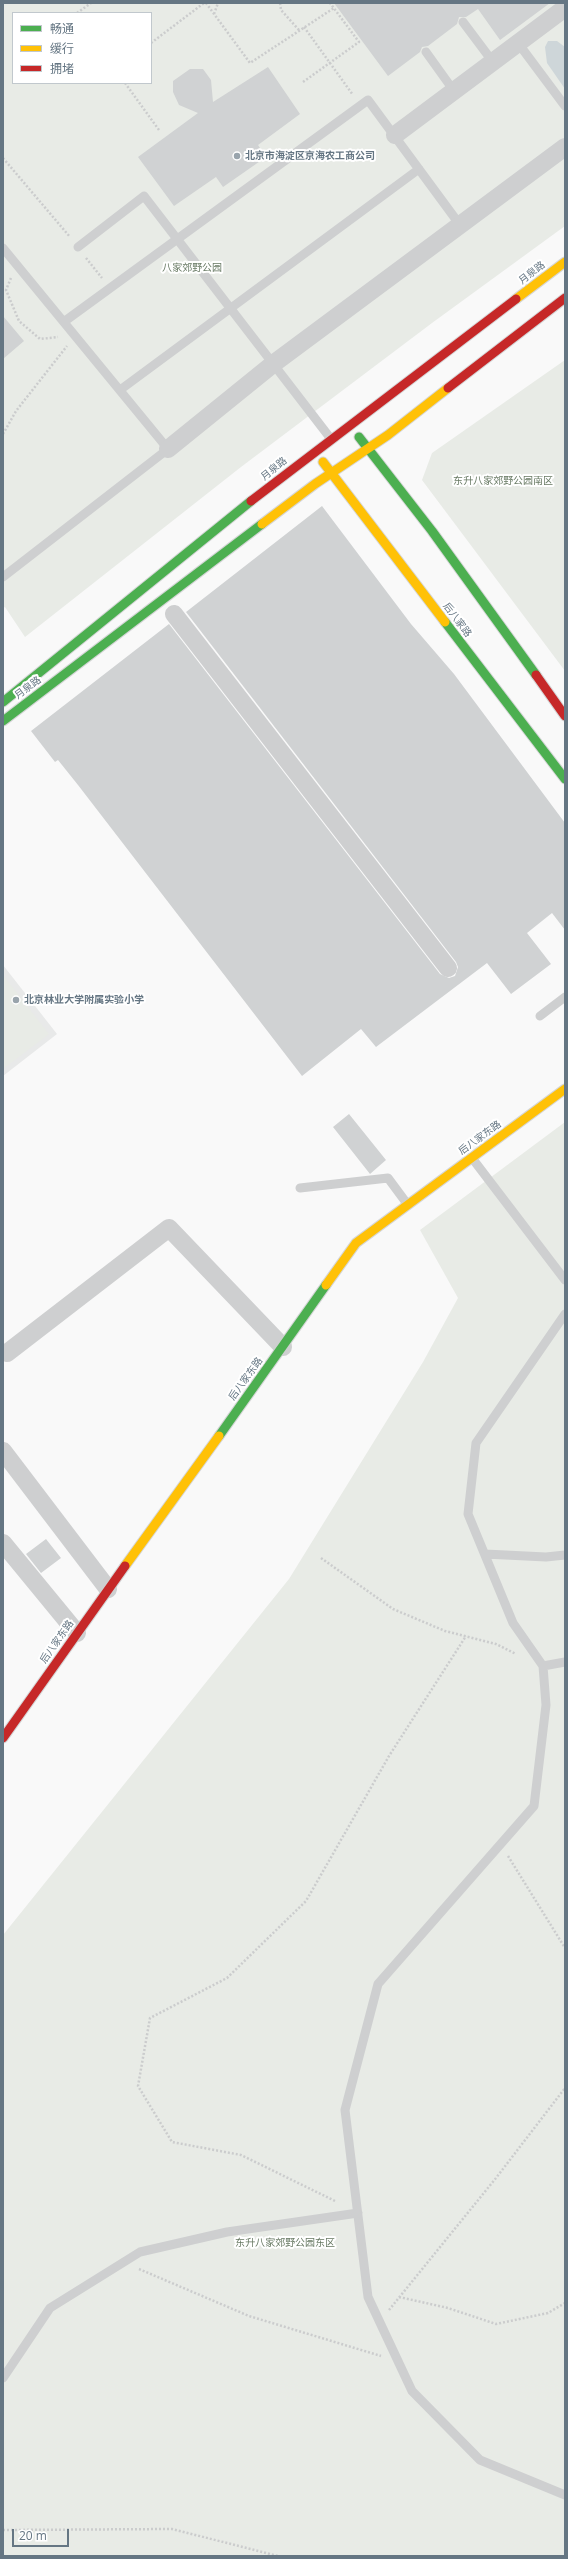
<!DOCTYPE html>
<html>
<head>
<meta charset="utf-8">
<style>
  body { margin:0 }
  #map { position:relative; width:568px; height:2559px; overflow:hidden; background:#f9f9f9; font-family:"Open Sans","Noto Sans SC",sans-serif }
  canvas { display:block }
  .frame { position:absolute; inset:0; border:4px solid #657683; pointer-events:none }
  .legend { position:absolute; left:12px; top:12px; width:140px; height:72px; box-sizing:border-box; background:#fff; border:1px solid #c1c8cd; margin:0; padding:5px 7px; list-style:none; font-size:12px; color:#657683 }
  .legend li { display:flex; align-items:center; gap:8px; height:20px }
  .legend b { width:20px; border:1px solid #c1c8cd }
  .scale { position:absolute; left:12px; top:2529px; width:57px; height:18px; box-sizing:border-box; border:2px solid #657683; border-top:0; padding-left:5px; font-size:12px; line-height:14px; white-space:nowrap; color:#657683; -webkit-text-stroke:3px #fff; paint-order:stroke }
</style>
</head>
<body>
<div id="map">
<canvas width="568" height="2559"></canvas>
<div class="frame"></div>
<ul class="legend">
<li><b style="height:5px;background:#4caf50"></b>畅通</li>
<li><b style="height:5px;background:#ffc107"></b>缓行</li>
<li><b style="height:5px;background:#c62828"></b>拥堵</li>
</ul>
<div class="scale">20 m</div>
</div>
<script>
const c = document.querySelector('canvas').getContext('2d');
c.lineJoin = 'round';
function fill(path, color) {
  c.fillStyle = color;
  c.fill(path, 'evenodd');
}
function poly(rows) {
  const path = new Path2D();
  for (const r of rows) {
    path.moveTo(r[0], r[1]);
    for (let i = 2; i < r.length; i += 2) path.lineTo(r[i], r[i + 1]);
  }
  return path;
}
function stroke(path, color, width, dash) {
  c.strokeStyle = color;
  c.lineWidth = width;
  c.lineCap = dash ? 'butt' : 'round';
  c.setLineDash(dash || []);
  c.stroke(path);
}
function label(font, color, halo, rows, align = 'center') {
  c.font = font + ' "Open Sans","Noto Sans SC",sans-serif';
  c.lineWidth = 4;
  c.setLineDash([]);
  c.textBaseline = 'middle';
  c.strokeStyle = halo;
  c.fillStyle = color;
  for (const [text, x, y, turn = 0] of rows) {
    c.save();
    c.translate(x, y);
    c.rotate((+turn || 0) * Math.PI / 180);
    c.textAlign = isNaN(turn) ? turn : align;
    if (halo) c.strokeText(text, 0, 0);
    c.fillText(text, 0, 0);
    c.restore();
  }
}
fill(poly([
  [3,965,57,1034,3,1076]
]), '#e8e9e9');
fill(poly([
  [3,3,565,3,565,226,432,323,241,467,25,637,5,607,3,608],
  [13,13,151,13,151,83,13,83],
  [565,360,565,671,422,480,432,453],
  [3,975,49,1034,3,1069],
  [565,1122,565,2556,3,2556,3,1935,289,1579,423,1362,458,1298,420,1230]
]), '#e8ebe6');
fill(poly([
  [548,41,557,41,565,47,565,89,547,63,545,47]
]), '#ced6d9');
fill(poly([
  [334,3,550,3,500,40,478,9,466,17,459,17,457,24,428,46,422,47,420,52,388,76],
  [268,67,300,114,258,145,266,157,223,187,216,177,174,206,138,157,198,113,179,105,173,92,173,81,190,69,203,69,211,80,213,102],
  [3,316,24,341,3,359],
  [322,506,411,624,454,674,565,823,565,930,552,913,527,933,551,964,511,994,487,963,376,1047,361,1029,302,1076,78,785,58,760,55,762,31,731,169,624,440,974,449,978,455,976,458,967,456,962,186,612],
  [349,1114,386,1160,370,1174,333,1127],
  [46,1539,61,1558,41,1573,26,1554]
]), '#d0d2d3');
const fast = poly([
  [359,437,432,531,536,675],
  [445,622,565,779],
  [3,702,251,501],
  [3,721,262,524],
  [219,1436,326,1285]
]);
const slow = poly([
  [516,299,565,262],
  [323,462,445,622],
  [262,524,315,484,388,435,448,388],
  [326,1285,356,1243,565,1089],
  [125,1566,219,1436]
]);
const jam = poly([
  [448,388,565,298],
  [251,501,516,299],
  [536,675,565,716],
  [3,1738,125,1566]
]);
stroke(fast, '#d5d6d7', 11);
stroke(slow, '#d5d6d7', 11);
stroke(jam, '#d5d6d7', 11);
stroke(poly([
  [206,3,250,63,334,8],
  [280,3,281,10,299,30],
  [77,13,91,3],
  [214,14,218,3],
  [304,27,353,95],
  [151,43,204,3],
  [303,82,359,42,330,3],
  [125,83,159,130],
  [3,158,70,237],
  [86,258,102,278],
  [11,278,6,290,19,321,40,339,58,337],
  [3,434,16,411,67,346],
  [321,1558,393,1609,445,1631,496,1644,516,1654],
  [508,1856,565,1948],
  [335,2201,241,2155,172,2142,138,2086,150,2018,227,1978,306,1901,389,1756,466,1636],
  [139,2269,249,2316,381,2356],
  [399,2297,448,2308,496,2324,548,2313,565,2303],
  [389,2310,496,2178,565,2088],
  [3,2530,172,2529,278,2556]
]), '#cbcccd', 2.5, [2, 2]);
stroke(poly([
  [463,22,493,62],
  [518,43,565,106],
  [426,52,454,91],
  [78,247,144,196,331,439],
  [3,248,168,449,3,577],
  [65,321,368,100,460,225],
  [120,390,419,169],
  [540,1016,565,997],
  [472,1158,565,1280],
  [300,1188,388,1178,408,1205],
  [565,1314,476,1443,468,1514,513,1623,543,1666,546,1705,534,1806,378,1984,345,2110,368,2297,412,2391,480,2460,565,2495],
  [485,1554,546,1557,565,1555],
  [543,1666,565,1662],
  [3,2378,50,2308,140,2252,227,2232,358,2213]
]), '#cecfd0', 9);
stroke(poly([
  [395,135,565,8],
  [168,449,273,364,565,147],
  [174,614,448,968],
  [7,1353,169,1228,283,1347],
  [3,1451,108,1589],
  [3,1543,77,1633]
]), '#cecfd0', 18);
stroke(fast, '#4caf50', 9);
stroke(slow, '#ffc107', 9);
stroke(jam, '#c62828', 9);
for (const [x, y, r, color] of [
  [237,156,4,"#99a4ac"],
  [16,1000,4,"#99a4ac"]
]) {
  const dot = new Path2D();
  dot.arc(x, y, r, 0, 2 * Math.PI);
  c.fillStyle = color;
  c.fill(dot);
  stroke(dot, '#fff', 1.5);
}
label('bold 10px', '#657683', '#fff', [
  ["北京市海淀区京海农工商公司",245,156],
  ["北京林业大学附属实验小学",24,1000]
], 'left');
label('10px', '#687a64', '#fff', [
  ["八家郊野公园",192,268],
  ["东升八家郊野公园南区",503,481],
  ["东升八家郊野公园东区",285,2243]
]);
label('10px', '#657683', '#fff', [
  ["月泉路",532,273,-38],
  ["月泉路",274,469,-39],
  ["后八家路",457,620,53],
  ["月泉路",28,688,-37],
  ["后八家东路",480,1138,-36],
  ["后八家东路",246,1379,-54],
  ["后八家东路",57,1642,-55]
]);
</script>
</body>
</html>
